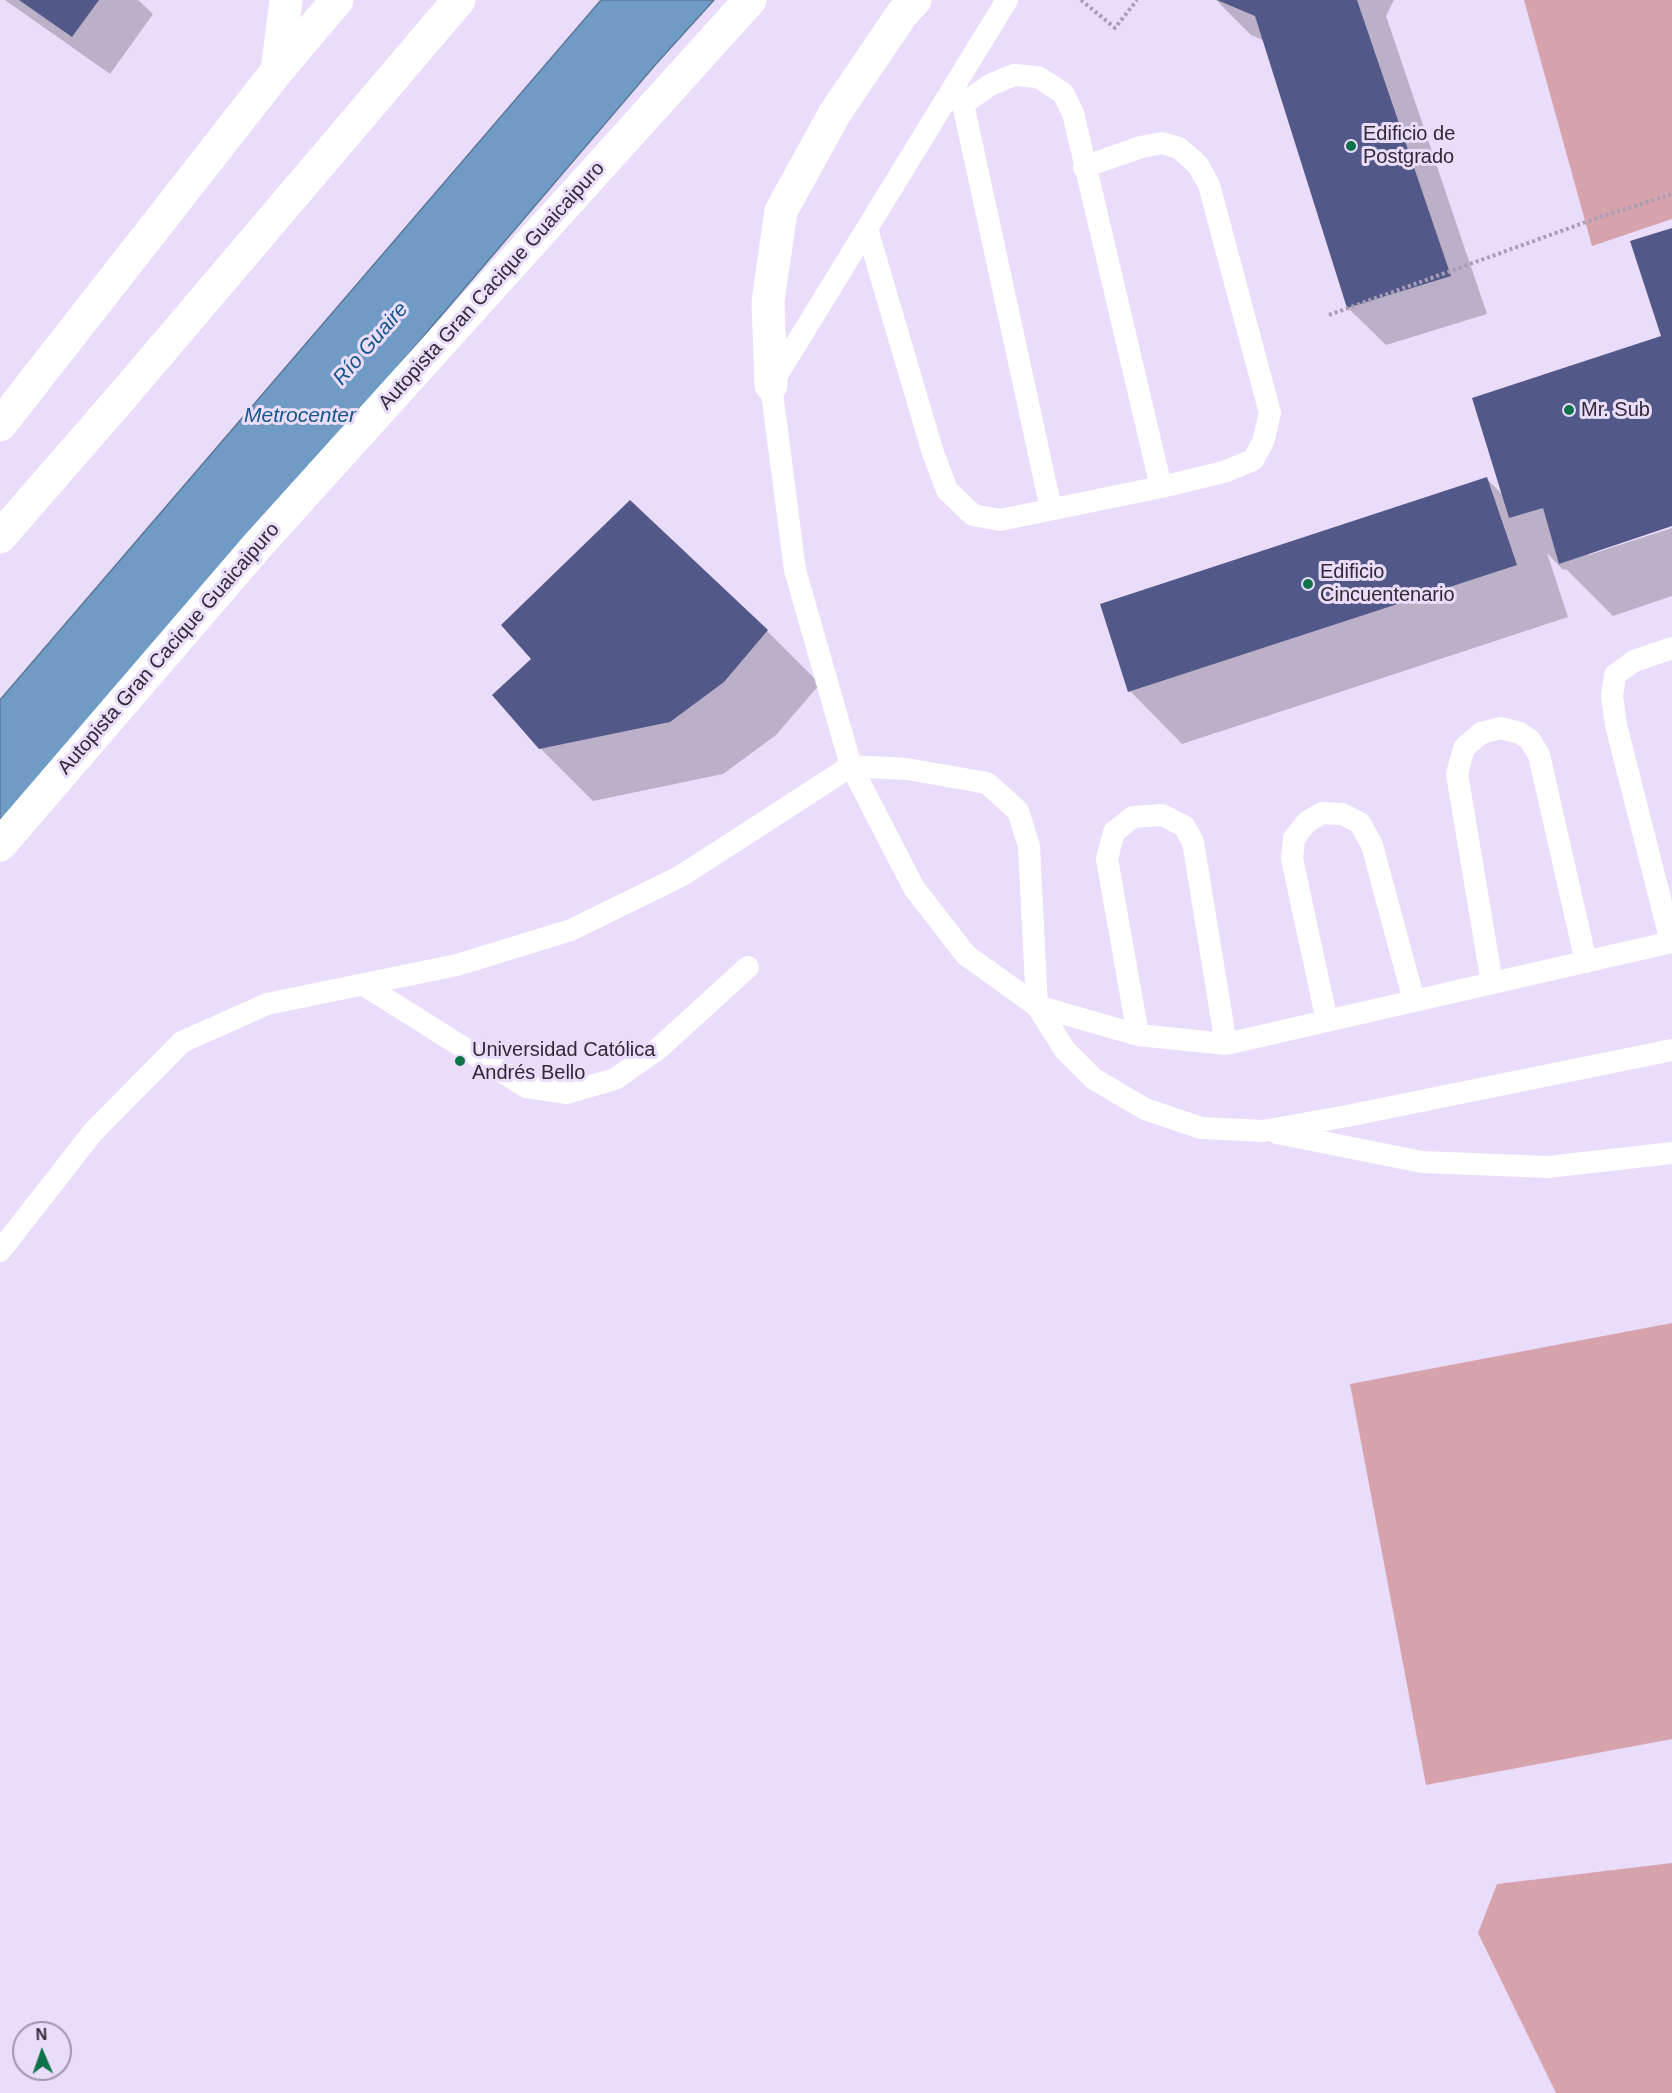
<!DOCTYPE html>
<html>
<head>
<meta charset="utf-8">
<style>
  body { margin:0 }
  #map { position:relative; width:1672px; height:2093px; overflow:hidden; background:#eadcfb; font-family:Arial,sans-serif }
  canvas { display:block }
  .north { position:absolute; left:12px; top:2021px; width:60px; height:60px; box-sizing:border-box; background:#eadcfb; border:2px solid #a095ac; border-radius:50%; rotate:358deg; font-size:16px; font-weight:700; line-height:24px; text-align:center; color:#302a36 }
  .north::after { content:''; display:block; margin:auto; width:21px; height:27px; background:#0f734a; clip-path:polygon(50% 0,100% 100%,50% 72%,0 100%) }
</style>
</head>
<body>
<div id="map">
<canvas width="1672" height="2093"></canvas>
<div class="north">N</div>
</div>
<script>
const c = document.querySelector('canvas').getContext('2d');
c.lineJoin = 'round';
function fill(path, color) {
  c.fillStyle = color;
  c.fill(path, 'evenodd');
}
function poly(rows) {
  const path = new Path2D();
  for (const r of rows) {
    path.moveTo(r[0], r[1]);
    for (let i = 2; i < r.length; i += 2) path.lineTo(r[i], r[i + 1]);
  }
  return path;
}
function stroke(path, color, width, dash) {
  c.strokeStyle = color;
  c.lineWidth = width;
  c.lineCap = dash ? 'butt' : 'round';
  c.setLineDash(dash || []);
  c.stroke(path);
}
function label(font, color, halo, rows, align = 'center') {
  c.font = font + ' Arial,sans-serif';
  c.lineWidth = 6;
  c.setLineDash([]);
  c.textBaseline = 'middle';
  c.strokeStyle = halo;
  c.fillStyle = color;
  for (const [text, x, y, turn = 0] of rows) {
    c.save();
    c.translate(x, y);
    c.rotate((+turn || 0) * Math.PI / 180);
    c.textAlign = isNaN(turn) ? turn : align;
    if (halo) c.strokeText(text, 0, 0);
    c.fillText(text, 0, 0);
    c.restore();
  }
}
fill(poly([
  [1524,0,1672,0,1672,219,1592,246],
  [1672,1323,1672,1739,1426,1785,1350,1384],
  [1672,1863,1672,2093,1556,2093,1478,1933,1497,1884]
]), '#d6a3ad');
const water = poly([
  [601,0,714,0,656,64,178,624,0,828,0,700,601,0]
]);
fill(water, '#709bc4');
stroke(water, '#5d7999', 1.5);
fill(poly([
  [5,0,138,0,153,14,110,74],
  [1216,0,1394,0,1386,16,1487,314,1386,345,1348,308,1265,41,1251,35],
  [1672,230,1672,525,1587,553,1589,555,1672,528,1672,596,1613,616,1566,569,1563,570,1547,553,1568,617,1182,744,1130,691,1487,479,1504,496,1663,337],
  [630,502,767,631,820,684,776,735,723,774,593,801,540,748,534,659]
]), '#0003');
fill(poly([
  [19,0,99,0,72,37],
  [1217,0,1357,0,1451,276,1347,308,1255,16],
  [1672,228,1672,526,1559,564,1543,508,1509,518,1472,398,1661,336,1630,241],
  [1487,477,1517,565,1128,692,1100,604],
  [630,500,768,630,724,682,670,722,539,749,492,695,531,659,501,625]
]), '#525988');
stroke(poly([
  [1081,0,1115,28,1137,0],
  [1329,315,1600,217,1672,194]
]), '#a99eb6', 4, [3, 3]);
stroke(poly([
  [1007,0,771,385,795,570,851,766,914,888,966,955,1037,1006,1138,1035,1226,1044,1672,942],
  [950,95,963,104,990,85,1014,75,1038,77,1063,93,1073,113,1161,487],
  [963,104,1051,509],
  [867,229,933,453,947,490,973,515,1000,520,1161,487,1224,472,1253,460,1263,442,1270,413,1209,185,1198,165,1179,148,1162,143,1141,147,1084,167],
  [1671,942,1616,725,1612,696,1615,675,1634,661,1672,648],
  [1492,983,1457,774,1464,748,1481,733,1501,728,1520,733,1530,740,1539,755,1586,962],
  [364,985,526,1087,567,1093,615,1079,658,1049,748,967],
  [1327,1021,1292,859,1294,838,1307,822,1322,813,1342,814,1360,823,1372,845,1414,1001],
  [1138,1035,1107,859,1114,832,1133,817,1162,815,1184,826,1193,842,1226,1044],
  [1277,1133,1422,1162,1548,1167,1672,1153],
  [0,1251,93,1132,182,1042,267,1004,457,965,571,930,681,876,851,766,907,769,987,783,1018,811,1029,846,1037,1006,1065,1050,1094,1079,1145,1109,1201,1128,1263,1131,1347,1116,1672,1050]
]), '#fff', 22);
stroke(poly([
  [277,71,286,0],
  [771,385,768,301,781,211,835,113,902,14,915,0],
  [0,425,277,71,337,0],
  [0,537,126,392,459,0],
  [0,845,258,545,750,0]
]), '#fff', 33);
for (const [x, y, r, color] of [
  [1351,146,6,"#0f734a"],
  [1569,410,6,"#0f734a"],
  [1308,584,6,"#0f734a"],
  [460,1061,6,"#0f734a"]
]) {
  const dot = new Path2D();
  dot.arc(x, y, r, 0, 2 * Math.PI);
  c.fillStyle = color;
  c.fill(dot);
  stroke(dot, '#eadcfb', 2);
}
label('20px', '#302a36', '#eadcfb', [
  ["Edificio de",1363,134],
  ["Postgrado",1363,157],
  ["Mr. Sub",1581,410],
  ["Edificio",1320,572],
  ["Cincuentenario",1320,595],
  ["Universidad Católica",472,1050],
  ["Andrés Bello",472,1073]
], 'left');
label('20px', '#302a36', '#eadcfb', [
  ["Autopista Gran Cacique Guaicaipuro",492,286,-48],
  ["Autopista Gran Cacique Guaicaipuro",169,649,-49]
]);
label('italic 21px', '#14578b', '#eadcfb', [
  ["Río Guaire",371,344,-49],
  ["Metrocenter",300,416]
]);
</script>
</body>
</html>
